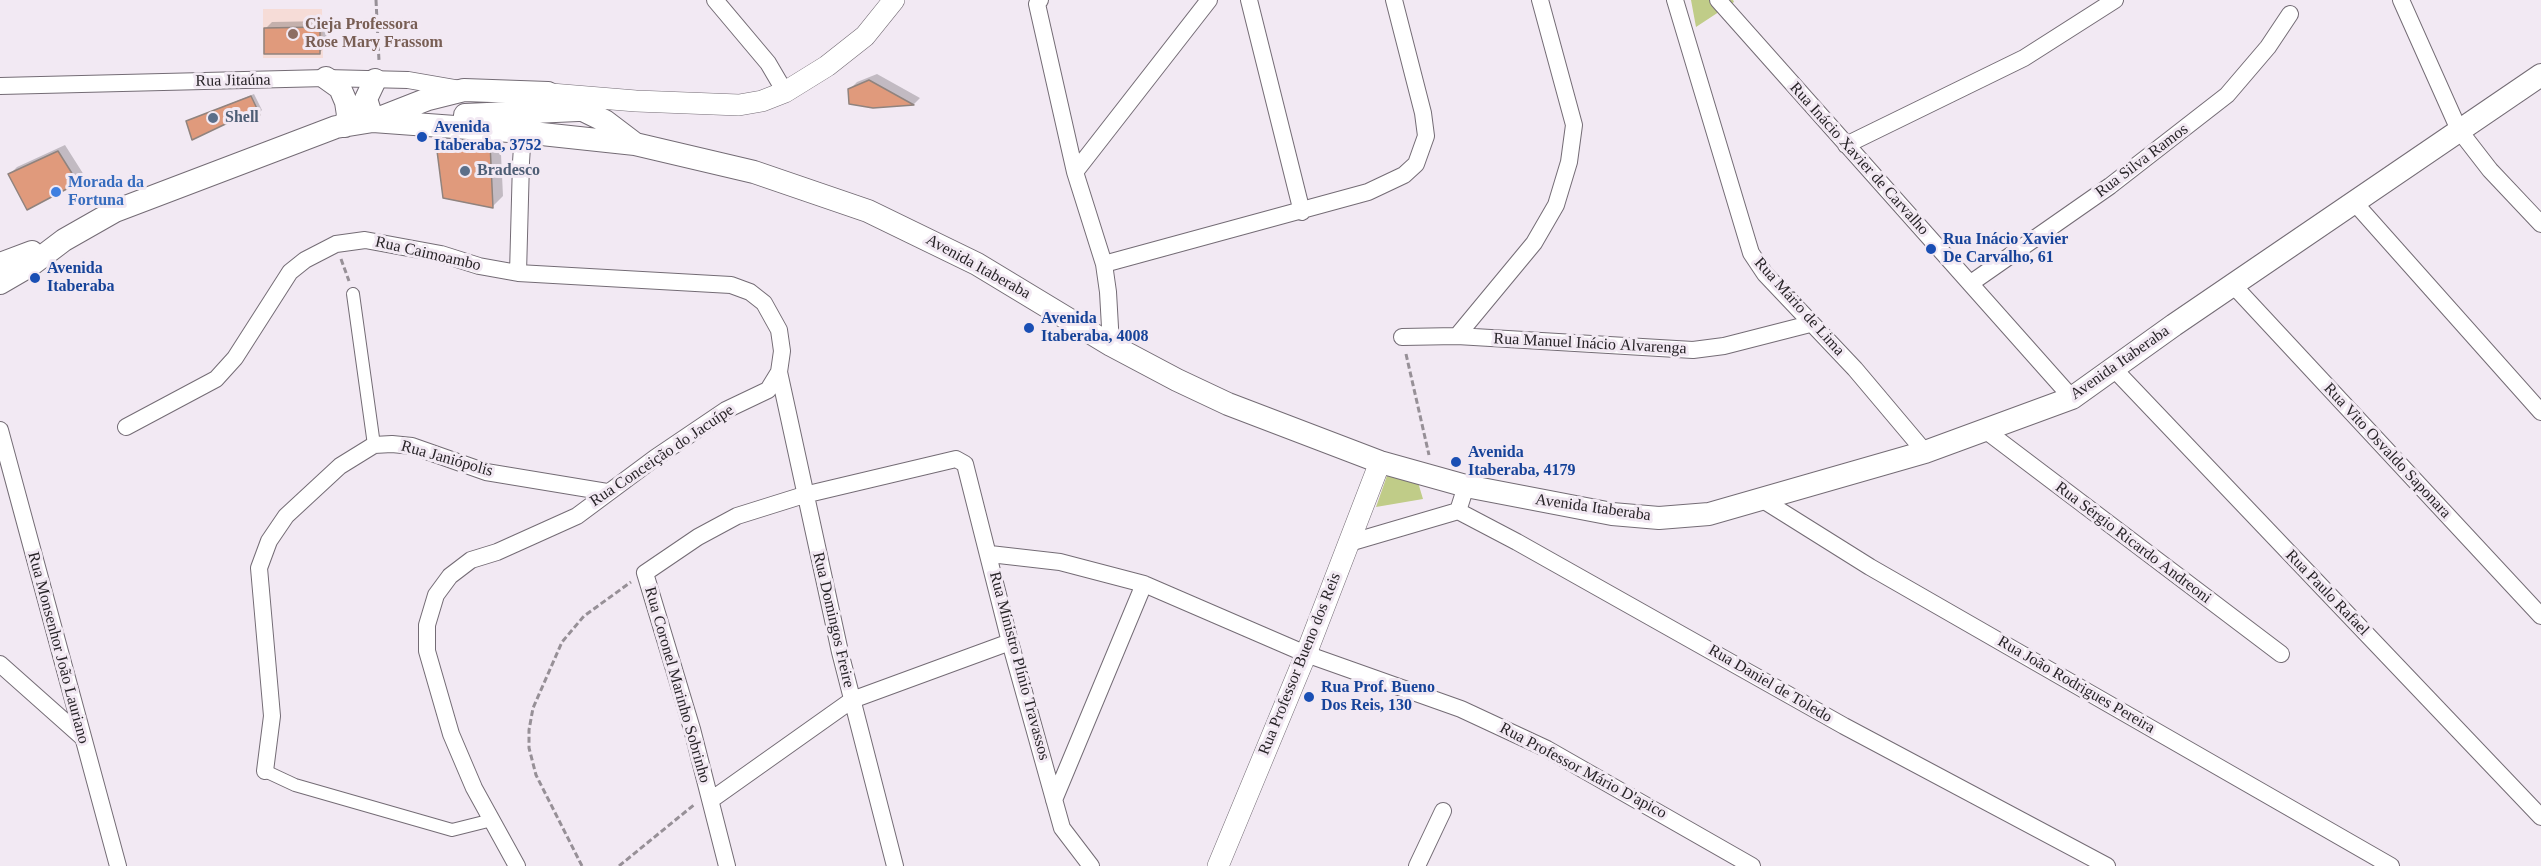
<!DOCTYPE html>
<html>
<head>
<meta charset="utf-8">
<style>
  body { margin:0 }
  canvas { display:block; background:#f2e9f3 }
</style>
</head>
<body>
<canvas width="2541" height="866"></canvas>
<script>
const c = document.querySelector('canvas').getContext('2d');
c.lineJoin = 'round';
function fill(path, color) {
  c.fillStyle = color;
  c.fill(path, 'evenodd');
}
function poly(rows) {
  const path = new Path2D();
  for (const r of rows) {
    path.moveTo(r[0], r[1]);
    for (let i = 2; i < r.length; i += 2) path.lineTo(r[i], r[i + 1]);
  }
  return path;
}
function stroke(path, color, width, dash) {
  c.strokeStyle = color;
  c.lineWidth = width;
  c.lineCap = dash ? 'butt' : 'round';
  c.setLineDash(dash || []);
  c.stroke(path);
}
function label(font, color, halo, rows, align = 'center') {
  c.font = font + ' "Times New Roman",serif';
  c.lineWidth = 6;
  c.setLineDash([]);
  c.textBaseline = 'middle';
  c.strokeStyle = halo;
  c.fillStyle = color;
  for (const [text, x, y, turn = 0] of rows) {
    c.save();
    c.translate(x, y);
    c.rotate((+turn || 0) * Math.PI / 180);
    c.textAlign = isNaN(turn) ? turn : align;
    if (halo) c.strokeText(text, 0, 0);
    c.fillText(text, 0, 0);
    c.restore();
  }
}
fill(poly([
  [263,9,322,9,323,58,263,58]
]), '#f6dcd7');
fill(poly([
  [1691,0,1733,0,1734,2,1696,27],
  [1389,470,1417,479,1423,499,1376,507]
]), '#c0cc88');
fill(poly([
  [326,21,327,45,320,52,266,28,272,22],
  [877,74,920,98,914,104,874,106,850,89,857,82],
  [254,94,262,110,259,113,187,121],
  [449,133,500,133,503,196,492,207,438,144],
  [65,145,84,175,77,182,10,174,17,167]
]), '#0003');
const building = poly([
  [320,27,320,54,264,54,264,28,320,27],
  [869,80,914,105,873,108,849,104,848,89,869,80],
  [251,96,260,115,236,119,192,140,186,121,251,96],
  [455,141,490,143,493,208,443,198,436,143,455,141],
  [58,151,78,183,27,210,8,174,58,151]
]);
fill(building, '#e09a7c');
stroke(building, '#90837e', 1.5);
const pedestrian = poly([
  [353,294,374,445],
  [265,771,295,785,452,830,492,820]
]);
const minor = poly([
  [715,0,768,63,785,92],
  [1040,0,1037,4,1075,172,1104,264,1108,292,1111,345],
  [1249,0,1302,212],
  [1675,0,1751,253,1765,274,1855,369,1925,452],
  [1718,0,2072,398],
  [2401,0,2459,130,2490,170,2541,224],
  [0,86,326,78,408,80,460,89],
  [1846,145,2024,58,2115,0],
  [1075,172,1209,0],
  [2354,202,2541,412],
  [1104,264,1368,192,1404,175,1416,164,1426,136,1423,113,1394,0],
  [518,273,521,162,523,132,527,121],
  [1971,283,2110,186,2227,95,2268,47,2290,14],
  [2234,286,2541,616],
  [1457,336,1534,243,1556,205,1569,162,1574,125,1540,0],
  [1402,337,1457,336,1693,350,1724,346,1810,324],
  [2114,369,2541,817],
  [779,372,840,652,895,866],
  [126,427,216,379,235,358,290,272,305,260,336,244,365,240,441,254,479,266,518,273,731,285,750,292,764,303,779,330,782,351,779,372,768,390,726,410,655,458,577,516,497,552,471,560,450,576,436,595,427,625,427,651,451,734,474,788,517,866],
  [0,430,118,866],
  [1985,430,2281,654],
  [1466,486,1458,511,1517,542,1844,726,2107,866],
  [1763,500,1870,567,2391,866],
  [1349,543,1458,511],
  [990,554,1060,562,1144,584,1306,654,1461,709,1547,749,1752,866],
  [0,664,81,736],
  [265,771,272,716,259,568,269,541,286,516,340,466,374,445,392,444,412,446,486,472,607,492],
  [711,800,852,700,1010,642],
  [1054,800,1144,584],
  [727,866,692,729,645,573,698,537,737,516,804,495,956,459,965,464,967,472,1010,642,1062,828,1091,866],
  [1417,866,1443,811]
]);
const tertiary = poly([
  [551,94,636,101,739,105,762,101,785,92,827,66,865,36,894,0],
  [1218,866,1306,654,1380,462]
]);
const secondary = poly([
  [326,78,340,88,346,102,348,115,345,126],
  [465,115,578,110],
  [377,119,428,99,464,90,548,93,605,121,634,143],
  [373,121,366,99,375,80],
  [0,264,32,252],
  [0,283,31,265,64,240,115,211,336,127,373,121,523,132,635,144,754,172,868,211,977,264,1111,345,1177,380,1228,404,1380,462,1466,486,1612,514,1659,518,1709,514,1925,452,2072,398,2174,325,2541,75]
]);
stroke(pedestrian, '#746c75', 14);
stroke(minor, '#746c75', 18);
stroke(tertiary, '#746c75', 22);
stroke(secondary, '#746c75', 24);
stroke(poly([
  [376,0,379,61],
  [341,259,349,281],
  [1406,354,1429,455],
  [582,866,536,775,529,748,529,730,533,708,562,642,584,616,631,582],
  [619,866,695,804]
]), '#979097', 3, [6, 3]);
stroke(pedestrian, '#fff', 12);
stroke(minor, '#fff', 16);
stroke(tertiary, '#fff', 21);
stroke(secondary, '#fff', 22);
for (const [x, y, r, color] of [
  [293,34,6,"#8d6e63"],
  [213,118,6,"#5c6f8a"],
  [422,137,6,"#1a4fb4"],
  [465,171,6,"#5c6f8a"],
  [56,192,6,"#3f7fe0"],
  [1931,249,6,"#1a4fb4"],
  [35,278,6,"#1a4fb4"],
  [1029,328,6,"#1a4fb4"],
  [1456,462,6,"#1a4fb4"],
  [1309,697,6,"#1a4fb4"]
]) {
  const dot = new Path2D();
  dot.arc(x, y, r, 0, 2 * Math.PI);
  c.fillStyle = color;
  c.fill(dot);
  stroke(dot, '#f2e9f3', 2);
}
label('bold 16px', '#785e54', '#f2e9f3', [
  ["Cieja Professora",305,25],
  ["Rose Mary Frassom",305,43]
], 'left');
label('16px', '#282428', '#f2e9f3', [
  ["Rua Jitaúna",233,81,-1],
  ["Rua Inácio Xavier de Carvalho",1859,159,48],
  ["Rua Silva Ramos",2142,161,-37],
  ["Rua Caimoambo",428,254,13],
  ["Avenida Itaberaba",978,267,29],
  ["Rua Mário de Lima",1799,307,48],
  ["Rua Manuel Inácio Alvarenga",1590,344,3],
  ["Avenida Itaberaba",2120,363,-35],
  ["Rua Vito Osvaldo Saponara",2387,451,47],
  ["Rua Conceição do Jacuípe",662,456,-34],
  ["Rua Janiópolis",447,459,16],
  ["Avenida Itaberaba",1593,508,8],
  ["Rua Sérgio Ricardo Andreoni",2133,543,37],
  ["Rua Paulo Rafael",2327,593,46],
  ["Rua Domingos Freire",833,620,77],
  ["Rua Monsenhor João Lauriano",58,648,75],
  ["Rua Professor Bueno dos Reis",1300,664,-68],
  ["Rua Ministro Plínio Travassos",1019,666,75],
  ["Rua Daniel de Toledo",1770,684,30],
  ["Rua Coronel Marinho Sobrinho",677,685,74],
  ["Rua João Rodrigues Pereira",2076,685,30],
  ["Rua Professor Mário D'apico",1583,771,28]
]);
label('bold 16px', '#4e5e75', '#f2e9f3', [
  ["Shell",225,118],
  ["Bradesco",477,171]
], 'left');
label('bold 16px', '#164399', '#f2e9f3', [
  ["Avenida",434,128],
  ["Itaberaba, 3752",434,146],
  ["Rua Inácio Xavier",1943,240],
  ["De Carvalho, 61",1943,258],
  ["Avenida",47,269],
  ["Itaberaba",47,287],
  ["Avenida",1041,319],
  ["Itaberaba, 4008",1041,337],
  ["Avenida",1468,453],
  ["Itaberaba, 4179",1468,471],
  ["Rua Prof. Bueno",1321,688],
  ["Dos Reis, 130",1321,706]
], 'left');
label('bold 16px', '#366cbe', '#f2e9f3', [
  ["Morada da",68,183],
  ["Fortuna",68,201]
], 'left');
</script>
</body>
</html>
